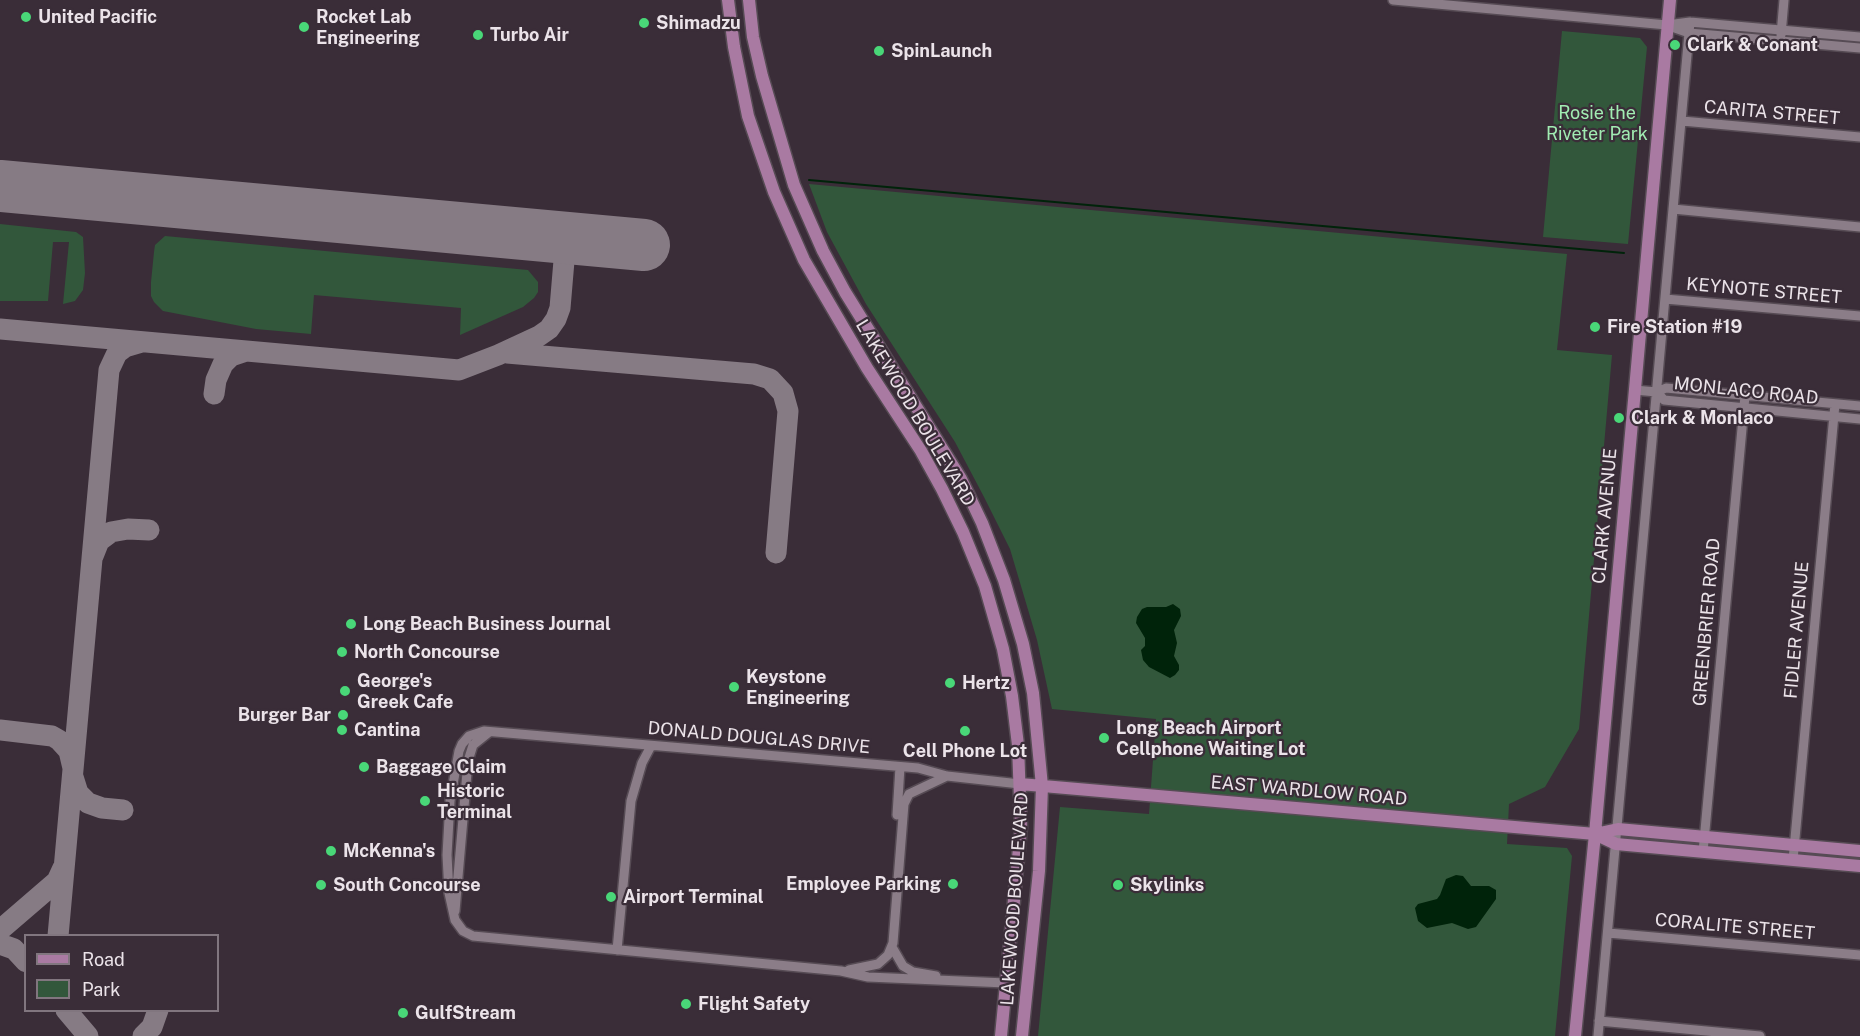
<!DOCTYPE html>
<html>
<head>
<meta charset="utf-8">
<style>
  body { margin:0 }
  #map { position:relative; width:1860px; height:1036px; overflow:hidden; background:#3a2d38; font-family:"Public Sans",sans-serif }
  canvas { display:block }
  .legend { position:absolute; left:24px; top:934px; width:195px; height:78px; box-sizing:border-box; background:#3a2d38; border:2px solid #81767f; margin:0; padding:8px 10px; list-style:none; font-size:18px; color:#ebe3e9 }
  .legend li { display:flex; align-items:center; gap:12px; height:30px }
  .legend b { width:30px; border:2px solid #81767f }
</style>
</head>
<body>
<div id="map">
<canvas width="1860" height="1036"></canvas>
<ul class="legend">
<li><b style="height:8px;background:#a97aa2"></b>Road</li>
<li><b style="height:16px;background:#32573b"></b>Park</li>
</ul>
</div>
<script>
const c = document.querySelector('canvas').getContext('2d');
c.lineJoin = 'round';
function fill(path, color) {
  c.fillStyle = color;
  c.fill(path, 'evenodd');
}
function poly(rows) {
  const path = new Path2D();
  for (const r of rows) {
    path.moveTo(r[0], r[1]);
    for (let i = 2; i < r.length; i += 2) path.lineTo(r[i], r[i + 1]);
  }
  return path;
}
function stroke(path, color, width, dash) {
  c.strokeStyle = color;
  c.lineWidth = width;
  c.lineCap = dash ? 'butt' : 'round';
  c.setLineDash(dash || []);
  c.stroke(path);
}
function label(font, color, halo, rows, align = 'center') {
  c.font = font + ' "Public Sans",sans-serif';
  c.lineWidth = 4.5;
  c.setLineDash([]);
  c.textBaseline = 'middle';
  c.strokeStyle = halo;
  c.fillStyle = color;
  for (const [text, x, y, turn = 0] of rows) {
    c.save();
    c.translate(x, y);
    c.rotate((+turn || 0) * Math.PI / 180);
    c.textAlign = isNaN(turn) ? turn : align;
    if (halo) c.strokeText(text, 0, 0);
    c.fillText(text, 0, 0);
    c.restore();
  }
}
fill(poly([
  [1562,31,1640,38,1647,47,1628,244,1543,237],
  [809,184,1567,254,1557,350,1612,355,1579,729,1545,787,1509,804,1507,844,1567,848,1572,856,1555,1036,1038,1036,1060,807,1149,814,1156,719,1052,709,1037,640,1010,549,984,497,955,442,866,304,827,232],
  [0,224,76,232,83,237,85,273,83,290,75,301,63,304,69,242,53,242,48,301,0,301],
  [165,236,528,270,538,282,538,292,534,298,523,307,460,335,461,308,314,295,311,334,256,329,163,311,154,302,151,296,151,282,154,252,155,245]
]), '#32573b');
fill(poly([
  [1173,604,1180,609,1181,616,1174,630,1177,643,1174,656,1179,665,1179,670,1175,675,1170,678,1149,667,1143,660,1141,650,1145,646,1145,638,1136,623,1137,617,1142,609,1147,607,1166,607],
  [1456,875,1463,876,1471,886,1489,886,1496,890,1496,899,1476,927,1468,929,1452,923,1427,928,1418,921,1415,908,1418,904,1437,899,1440,895,1446,879]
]), '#00230a');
stroke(poly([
  [809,180,1624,253]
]), '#00230a', 2);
stroke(poly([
  [0,329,459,370,498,355,539,336,549,329,556,319,560,308,566,237],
  [507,353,754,374,770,379,783,393,788,411,776,553],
  [214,394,216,380,223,364,231,356,246,351],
  [93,556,99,541,111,532,128,529,149,530],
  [0,730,52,736,59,740,69,751,73,768],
  [73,777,78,793,88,803,102,808,123,810],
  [0,930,57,881,63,868],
  [58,936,109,370,117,353,125,347,142,342],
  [0,944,14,949,26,962],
  [66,1010,88,1036],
  [143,1036,152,1027,158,1010]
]), '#867b84', 21);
stroke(poly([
  [0,186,644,245]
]), '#867b84', 52);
const minor = poly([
  [1393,0,1667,25,1690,22,1860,37],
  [1669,26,1689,33,1860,48],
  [1781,35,1784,0],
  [1682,121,1860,137],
  [1673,209,1860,227],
  [1665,299,1860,316],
  [1634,390,1657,392],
  [1657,392,1664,400,1860,419],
  [1657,392,1666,388,1860,406],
  [897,815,900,767],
  [1703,852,1745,396],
  [1793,860,1835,404],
  [455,911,468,761,473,745,488,733],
  [1608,933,1860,955],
  [892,947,903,966,913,972,936,976],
  [617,950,631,801,642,763,651,746],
  [849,970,878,964,888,955,893,943,904,804,909,794,947,776],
  [1006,983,868,977,841,971,473,936,463,931,455,920,449,893,447,855,450,801,459,751,462,744,469,736,484,731,918,768,947,776,1020,784],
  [1599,1021,1760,1036],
  [1598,1036,1690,22]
]);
const major = poly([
  [728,0,734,47,748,116,774,192,804,260,867,368,921,451,942,489,963,532,985,586,1003,649,1012,696,1018,745,1021,827,1001,1036],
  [749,0,753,37,762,76,794,185,823,251,845,292,961,479,982,523,1004,580,1023,644,1033,693,1042,786,1039,871,1022,1036],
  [1020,784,1595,834,1618,829,1860,851],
  [1595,834,1616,844,1860,866],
  [1575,1036,1595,834,1670,0]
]);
stroke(minor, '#564b54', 12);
stroke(major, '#564b54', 15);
stroke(minor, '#8b7d88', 9);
stroke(major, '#a97aa2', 12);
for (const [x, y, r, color] of [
  [26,17,6,"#49d778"],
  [644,23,6,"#49d778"],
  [304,27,6,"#49d778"],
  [478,35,6,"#49d778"],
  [1675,45,6,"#49d778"],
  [879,51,6,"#49d778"],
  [1595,327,6,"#49d778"],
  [1619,418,6,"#49d778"],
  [351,624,6,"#49d778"],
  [342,652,6,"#49d778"],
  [950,683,6,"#49d778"],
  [734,687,6,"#49d778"],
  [345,691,6,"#49d778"],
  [343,715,6,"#49d778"],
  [342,730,6,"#49d778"],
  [965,731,6,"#49d778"],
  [1104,738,6,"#49d778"],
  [364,767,6,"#49d778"],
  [425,801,6,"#49d778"],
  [331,851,6,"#49d778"],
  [953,884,6,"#49d778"],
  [321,885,6,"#49d778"],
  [1118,885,6,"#49d778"],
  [611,897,6,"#49d778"],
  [686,1004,6,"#49d778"],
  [403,1013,6,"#49d778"]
]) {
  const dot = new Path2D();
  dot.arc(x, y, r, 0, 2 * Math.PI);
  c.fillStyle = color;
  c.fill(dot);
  stroke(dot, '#3a2d38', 2);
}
label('bold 18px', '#ebe3e9', '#3a2d38', [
  ["United Pacific",38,17],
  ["Rocket Lab",316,17],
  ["Engineering",316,38],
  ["Shimadzu",656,23],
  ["Turbo Air",490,35],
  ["Clark & Conant",1687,45],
  ["SpinLaunch",891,51],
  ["Fire Station #19",1607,327],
  ["Clark & Monlaco",1631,418],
  ["Long Beach Business Journal",363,624],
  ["North Concourse",354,652],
  ["Keystone",746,677],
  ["Engineering",746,698],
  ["George's",357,681],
  ["Greek Cafe",357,702],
  ["Hertz",962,683],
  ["Burger Bar",331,715,"right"],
  ["Long Beach Airport",1116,728],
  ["Cellphone Waiting Lot",1116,749],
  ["Cantina",354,730],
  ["Cell Phone Lot",965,751,"center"],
  ["Baggage Claim",376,767],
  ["Historic",437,791],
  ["Terminal",437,812],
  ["McKenna's",343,851],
  ["Employee Parking",941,884,"right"],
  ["South Concourse",333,885],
  ["Skylinks",1130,885],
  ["Airport Terminal",623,897],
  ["Flight Safety",698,1004],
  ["GulfStream",415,1013]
], 'left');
label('18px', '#a1ecb2', '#3a2d38', [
  ["Rosie the",1597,113],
  ["Riveter Park",1597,134]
]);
label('18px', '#ebe3e9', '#3a2d38', [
  ["CARITA STREET",1772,113,5],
  ["KEYNOTE STREET",1764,291,5],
  ["MONLACO ROAD",1746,391,6],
  ["LAKEWOOD BOULEVARD",915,413,59],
  ["CLARK AVENUE",1605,516,-85],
  ["GREENBRIER ROAD",1707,622,-85],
  ["FIDLER AVENUE",1797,630,-85],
  ["DONALD DOUGLAS DRIVE",759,738,5],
  ["EAST WARDLOW ROAD",1309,791,5],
  ["LAKEWOOD BOULEVARD",1015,899,-86],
  ["CORALITE STREET",1735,927,5]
]);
</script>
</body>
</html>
